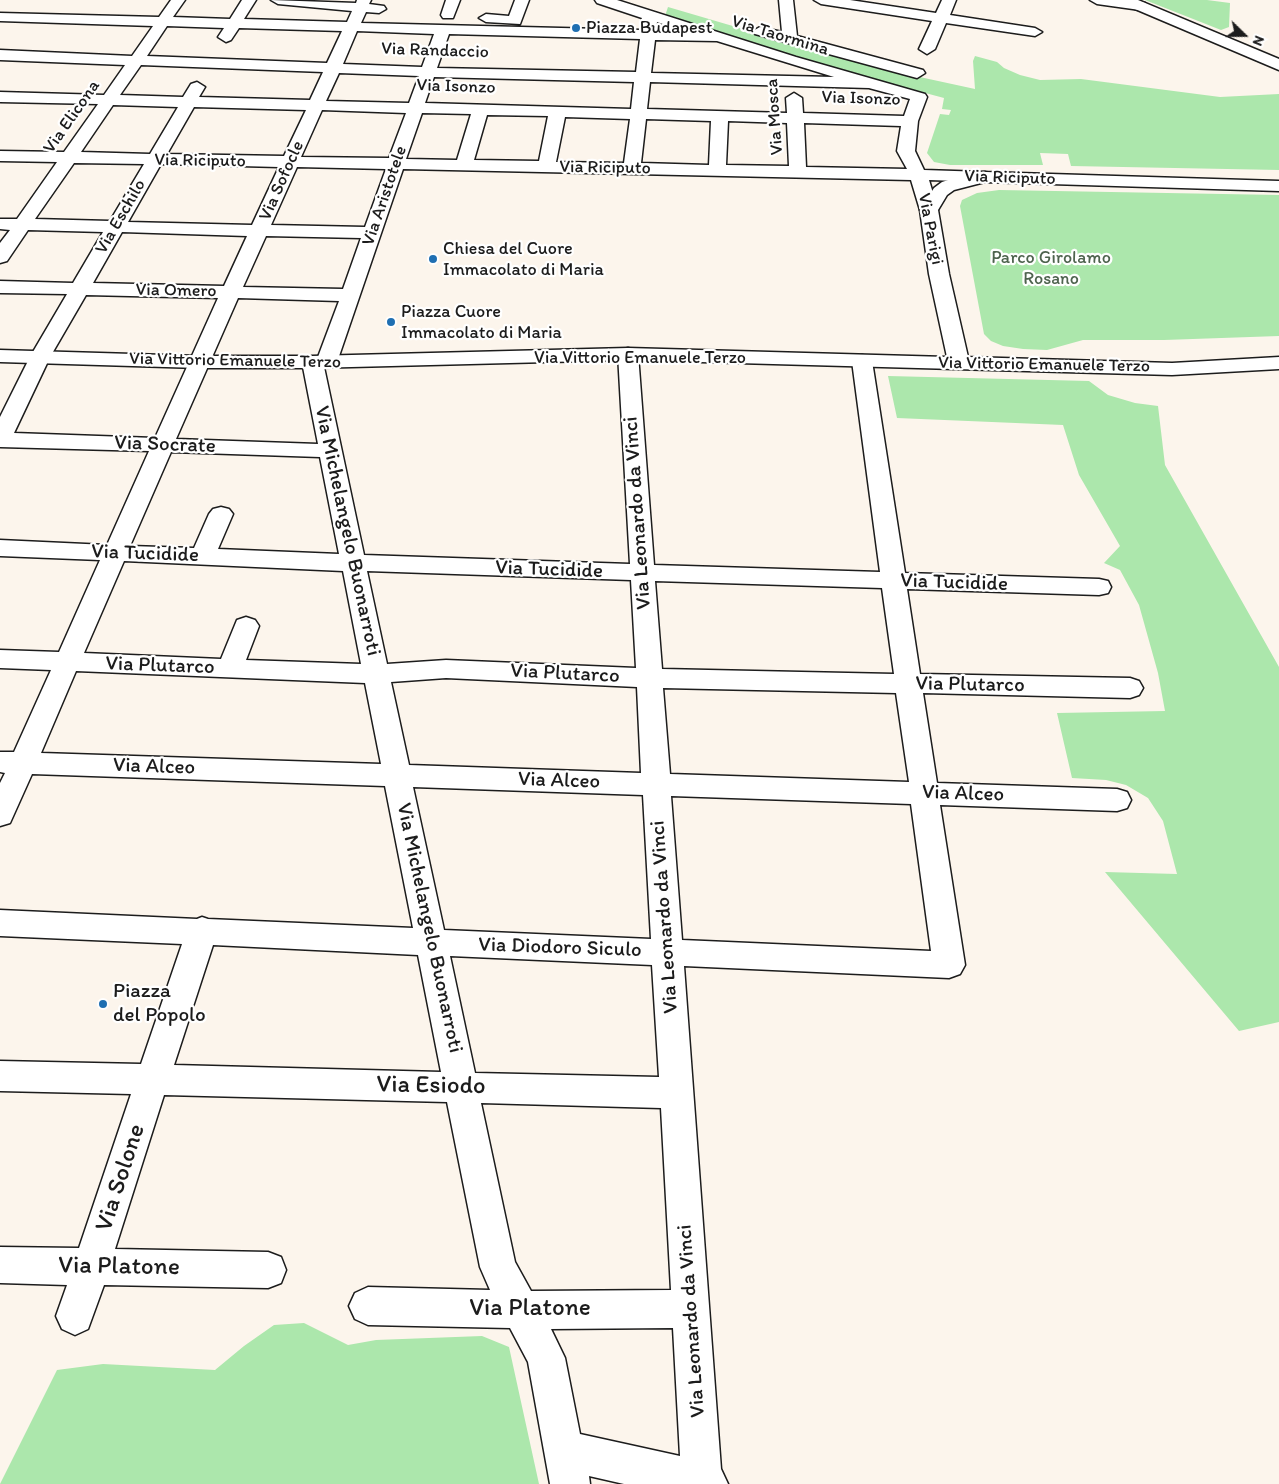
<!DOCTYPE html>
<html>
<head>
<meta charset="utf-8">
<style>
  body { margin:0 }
  #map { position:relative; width:1279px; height:1484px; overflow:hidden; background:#fcf5ec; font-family:Itim,sans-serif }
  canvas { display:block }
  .north { position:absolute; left:1219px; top:10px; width:50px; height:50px; -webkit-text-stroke:4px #fff; paint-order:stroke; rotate:112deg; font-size:14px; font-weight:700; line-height:20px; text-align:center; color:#1c1c1c }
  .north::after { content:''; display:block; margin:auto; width:18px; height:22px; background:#1c1c1c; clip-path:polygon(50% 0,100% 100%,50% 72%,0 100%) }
</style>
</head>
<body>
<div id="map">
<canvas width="1279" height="1484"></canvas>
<div class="north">N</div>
</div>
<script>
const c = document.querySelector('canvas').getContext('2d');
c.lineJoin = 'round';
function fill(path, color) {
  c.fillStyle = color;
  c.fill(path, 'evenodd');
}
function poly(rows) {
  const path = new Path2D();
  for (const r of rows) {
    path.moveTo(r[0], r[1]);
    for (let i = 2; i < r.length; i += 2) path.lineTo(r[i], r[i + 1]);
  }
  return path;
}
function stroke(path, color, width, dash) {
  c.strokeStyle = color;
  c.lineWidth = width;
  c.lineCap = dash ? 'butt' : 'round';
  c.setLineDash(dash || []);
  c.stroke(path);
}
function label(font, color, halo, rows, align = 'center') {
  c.font = font + ' Itim,sans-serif';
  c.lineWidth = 4.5;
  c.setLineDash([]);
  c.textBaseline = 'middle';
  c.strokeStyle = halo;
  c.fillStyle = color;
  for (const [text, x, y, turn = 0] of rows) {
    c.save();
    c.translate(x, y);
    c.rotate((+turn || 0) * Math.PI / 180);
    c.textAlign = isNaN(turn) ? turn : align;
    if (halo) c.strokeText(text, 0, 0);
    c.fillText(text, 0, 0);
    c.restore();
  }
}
fill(poly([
  [1145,0,1207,0,1230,3,1229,27,1221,30],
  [668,7,869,66,975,89,973,61,975,56,997,62,1004,68,1020,75,1040,80,1081,79,1220,97,1279,94,1279,170,1071,166,1068,154,1040,153,1043,165,950,165,934,162,927,153,940,114,949,115,951,110,942,109,944,98,832,68,665,16],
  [999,190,1279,195,1279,336,1164,340,1083,340,1047,350,1023,349,1003,346,991,341,984,334,960,206,962,200,977,193],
  [888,376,1089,381,1108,395,1135,403,1158,406,1165,465,1279,667,1279,1022,1239,1031,1105,872,1177,874,1163,821,1148,798,1126,785,1106,780,1072,778,1057,713,1165,711,1158,673,1139,605,1120,570,1104,563,1120,546,1079,475,1063,425,897,418],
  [304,1323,348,1345,376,1340,482,1336,509,1347,539,1484,0,1484,57,1370,103,1364,215,1370,244,1346,274,1325]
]), '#ace7ac');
const minor = poly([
  [171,0,185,0,173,17,230,19,242,0,256,0,244,19,347,22,352,11,278,4,271,0,356,3,357,0,371,0,369,4,384,6,386,9,379,13,366,12,361,23,641,30,642,18,597,3,595,0,617,0,796,57,925,94,927,97,918,121,915,151,924,170,985,172,991,173,994,177,991,181,985,182,929,180,938,210,935,214,929,215,923,214,920,210,911,180,403,169,337,362,334,366,324,367,364,555,630,564,618,354,621,350,628,348,635,350,638,354,654,565,880,572,852,361,855,357,862,355,869,357,872,361,905,573,1099,579,1108,581,1111,587,1108,593,1099,595,907,589,920,674,1130,678,1139,681,1143,688,1139,695,1130,698,923,693,937,783,1117,789,1127,792,1131,800,1127,808,1117,811,940,805,965,965,960,974,949,978,684,966,721,1469,728,1484,624,1484,589,1476,590,1484,550,1484,528,1362,510,1328,368,1325,355,1319,349,1306,355,1293,368,1287,490,1290,480,1267,447,1102,164,1095,115,1249,268,1252,281,1257,286,1270,281,1283,268,1288,104,1285,88,1329,75,1335,62,1329,56,1316,67,1285,0,1283,0,1247,79,1248,131,1094,0,1091,0,1061,141,1064,182,944,0,936,0,910,197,919,202,917,208,919,413,928,385,786,32,774,10,823,0,826,0,783,5,773,0,772,0,752,14,752,51,670,0,668,0,650,59,652,100,560,0,556,0,540,107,545,149,451,0,447,0,417,30,357,67,294,0,293,0,281,73,283,103,232,28,230,7,261,0,263,0,243,10,230,0,229,0,219,17,219,57,162,0,161,0,151,64,152,98,104,0,102,0,92,104,95,125,65,0,60,0,50,132,56,153,26,0,21,0,13,159,17,171,0],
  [657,22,686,32,656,31,657,22],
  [167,26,224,28,218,37,226,42,231,40,239,28,342,31,327,63,147,56,167,26],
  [357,31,434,34,422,67,343,64,357,31],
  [449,34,640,39,636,72,437,68,449,34],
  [655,40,717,41,834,77,651,73,655,40],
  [141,65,323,72,310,100,199,97,205,87,197,82,191,84,183,97,120,95,141,65],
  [339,73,419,76,409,103,326,101,339,73],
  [434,77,634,82,631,109,425,103,434,77],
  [650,82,869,88,910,99,904,116,803,113,802,98,794,93,786,98,787,113,647,109,650,82],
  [113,105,178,107,150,154,81,152,113,105],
  [194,107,306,110,284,156,167,154,194,107],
  [322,110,406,113,389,158,301,157,322,110],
  [422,113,471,114,457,160,406,159,422,113],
  [487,115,548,116,539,161,474,160,487,115],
  [565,117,630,119,624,163,556,162,565,117],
  [646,119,711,121,709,165,641,163,646,119],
  [728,121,787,123,789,166,726,165,728,121],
  [804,123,901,126,897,151,907,169,806,167,804,123],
  [74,163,144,164,110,221,35,219,74,163],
  [161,164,279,167,252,225,128,222,161,164],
  [297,167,386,169,365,227,271,225,297,167],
  [122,232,247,236,224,286,93,283,122,232],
  [266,236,361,238,343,289,243,287,266,236],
  [86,295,218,298,155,438,14,433,50,357,86,295],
  [238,298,339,301,318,357,305,358,302,362,318,444,176,439,238,298],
  [171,452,320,457,339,554,218,549,233,514,229,509,221,507,213,509,209,514,194,548,130,546,171,452],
  [124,561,343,571,361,664,246,660,259,626,255,620,246,617,237,620,221,659,84,653,124,561],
  [367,571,631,580,636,668,446,660,387,664,367,571],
  [655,581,882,588,894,674,662,669,655,581],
  [76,671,365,683,381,764,41,753,76,671],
  [446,678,637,687,641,773,409,765,391,682,446,678],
  [663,688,896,693,909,782,670,774,663,688],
  [413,787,643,795,651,939,444,930,413,787],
  [671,796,911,804,931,951,682,940,671,796],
  [213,945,418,955,441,1072,174,1065,213,945],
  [450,956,652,965,659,1077,475,1073,450,956],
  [481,1103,661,1108,671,1290,531,1291,515,1262,481,1103],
  [673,1328,680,1456,580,1434,565,1358,551,1329,673,1328],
  [446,0,460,0,453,18,443,18,441,15,446,0],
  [515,0,529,0,520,24,486,22,479,18,486,14,509,16,515,0],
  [779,0,793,0,797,36,923,70,925,73,917,78,755,34,753,31,760,27,782,32,779,0],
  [814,0,850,0,936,13,942,0,956,0,950,15,1035,28,1042,32,1035,36,946,23,935,49,927,54,919,49,932,21,821,4,814,0],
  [1090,0,1128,0,1145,3,1147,6,1140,10,1097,4,1090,0]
]);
const tertiary = poly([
  [985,172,1279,181,1279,191,985,182,954,190,947,195,938,210,949,274,968,357,1172,363,1279,357,1279,369,1172,375,628,360,312,368,199,368,0,362,0,350,199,356,312,356,628,348,947,357,929,274,920,210,934,188,942,182,964,175,985,172]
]);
const secondary = poly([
  [1119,0,1138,0,1279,59,1279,70,1121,3,1119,0]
]);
stroke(minor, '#1c1c1c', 3);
stroke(tertiary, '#1c1c1c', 3);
stroke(secondary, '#1c1c1c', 3);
fill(minor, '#fff');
fill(tertiary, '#fff');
fill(secondary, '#fff');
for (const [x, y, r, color] of [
  [576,28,5,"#1f6fb2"],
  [433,259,5,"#1f6fb2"],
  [391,322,5,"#1f6fb2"],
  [103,1004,5,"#1f6fb2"]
]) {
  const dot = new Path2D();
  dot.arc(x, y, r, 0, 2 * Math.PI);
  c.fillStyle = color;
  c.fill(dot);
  stroke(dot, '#fff', 2);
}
label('18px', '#1c1c1c', '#fff', [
  ["Piazza Budapest",586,28],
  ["Chiesa del Cuore",443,249],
  ["Immacolato di Maria",443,270],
  ["Piazza Cuore",401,312],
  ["Immacolato di Maria",401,333]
], 'left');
label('18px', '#1c1c1c', '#fff', [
  ["Via Taormina",780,36,17],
  ["Via Randaccio",435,51,2],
  ["Via Isonzo",456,87,2],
  ["Via Isonzo",861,99,2],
  ["Via Elicona",72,117,-55],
  ["Via Mosca",775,117,-94],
  ["Via Riciputo",200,161,1],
  ["Via Riciputo",605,168,1],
  ["Via Riciputo",1010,178,2],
  ["Via Sofocle",282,181,-66],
  ["Via Aristotele",385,196,-71],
  ["Via Eschilo",121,217,-60],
  ["Via Parigi",930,229,79],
  ["Via Omero",176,291,1],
  ["Via Vittorio Emanuele Terzo",640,358],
  ["Via Vittorio Emanuele Terzo",235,361,1],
  ["Via Vittorio Emanuele Terzo",1044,365,1]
]);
label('18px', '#4e634e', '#fff', [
  ["Parco Girolamo",1051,258],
  ["Rosano",1051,279]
]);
label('21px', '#1c1c1c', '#fff', [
  ["Via Socrate",165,445,2],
  ["Via Leonardo da Vinci",638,513,-94],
  ["Via Michelangelo Buonarroti",347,531,78],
  ["Via Tucidide",145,554,2],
  ["Via Tucidide",549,570,2],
  ["Via Tucidide",954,583,2],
  ["Via Plutarco",160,666,2],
  ["Via Plutarco",565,674,3],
  ["Via Plutarco",970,685,1],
  ["Via Alceo",154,767,2],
  ["Via Alceo",559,781,2],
  ["Via Alceo",963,794,2],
  ["Via Leonardo da Vinci",665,917,-94],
  ["Via Michelangelo Buonarroti",429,928,78],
  ["Via Diodoro Siculo",560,948,2],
  ["Via Leonardo da Vinci",692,1321,-94]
]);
label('21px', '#1c1c1c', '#fff', [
  ["Piazza",113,992],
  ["del Popolo",113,1016]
], 'left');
label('25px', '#1c1c1c', '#fff', [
  ["Via Esiodo",431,1086,1],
  ["Via Solone",121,1178,-72],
  ["Via Platone",119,1267,1],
  ["Via Platone",530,1309]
]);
</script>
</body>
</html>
